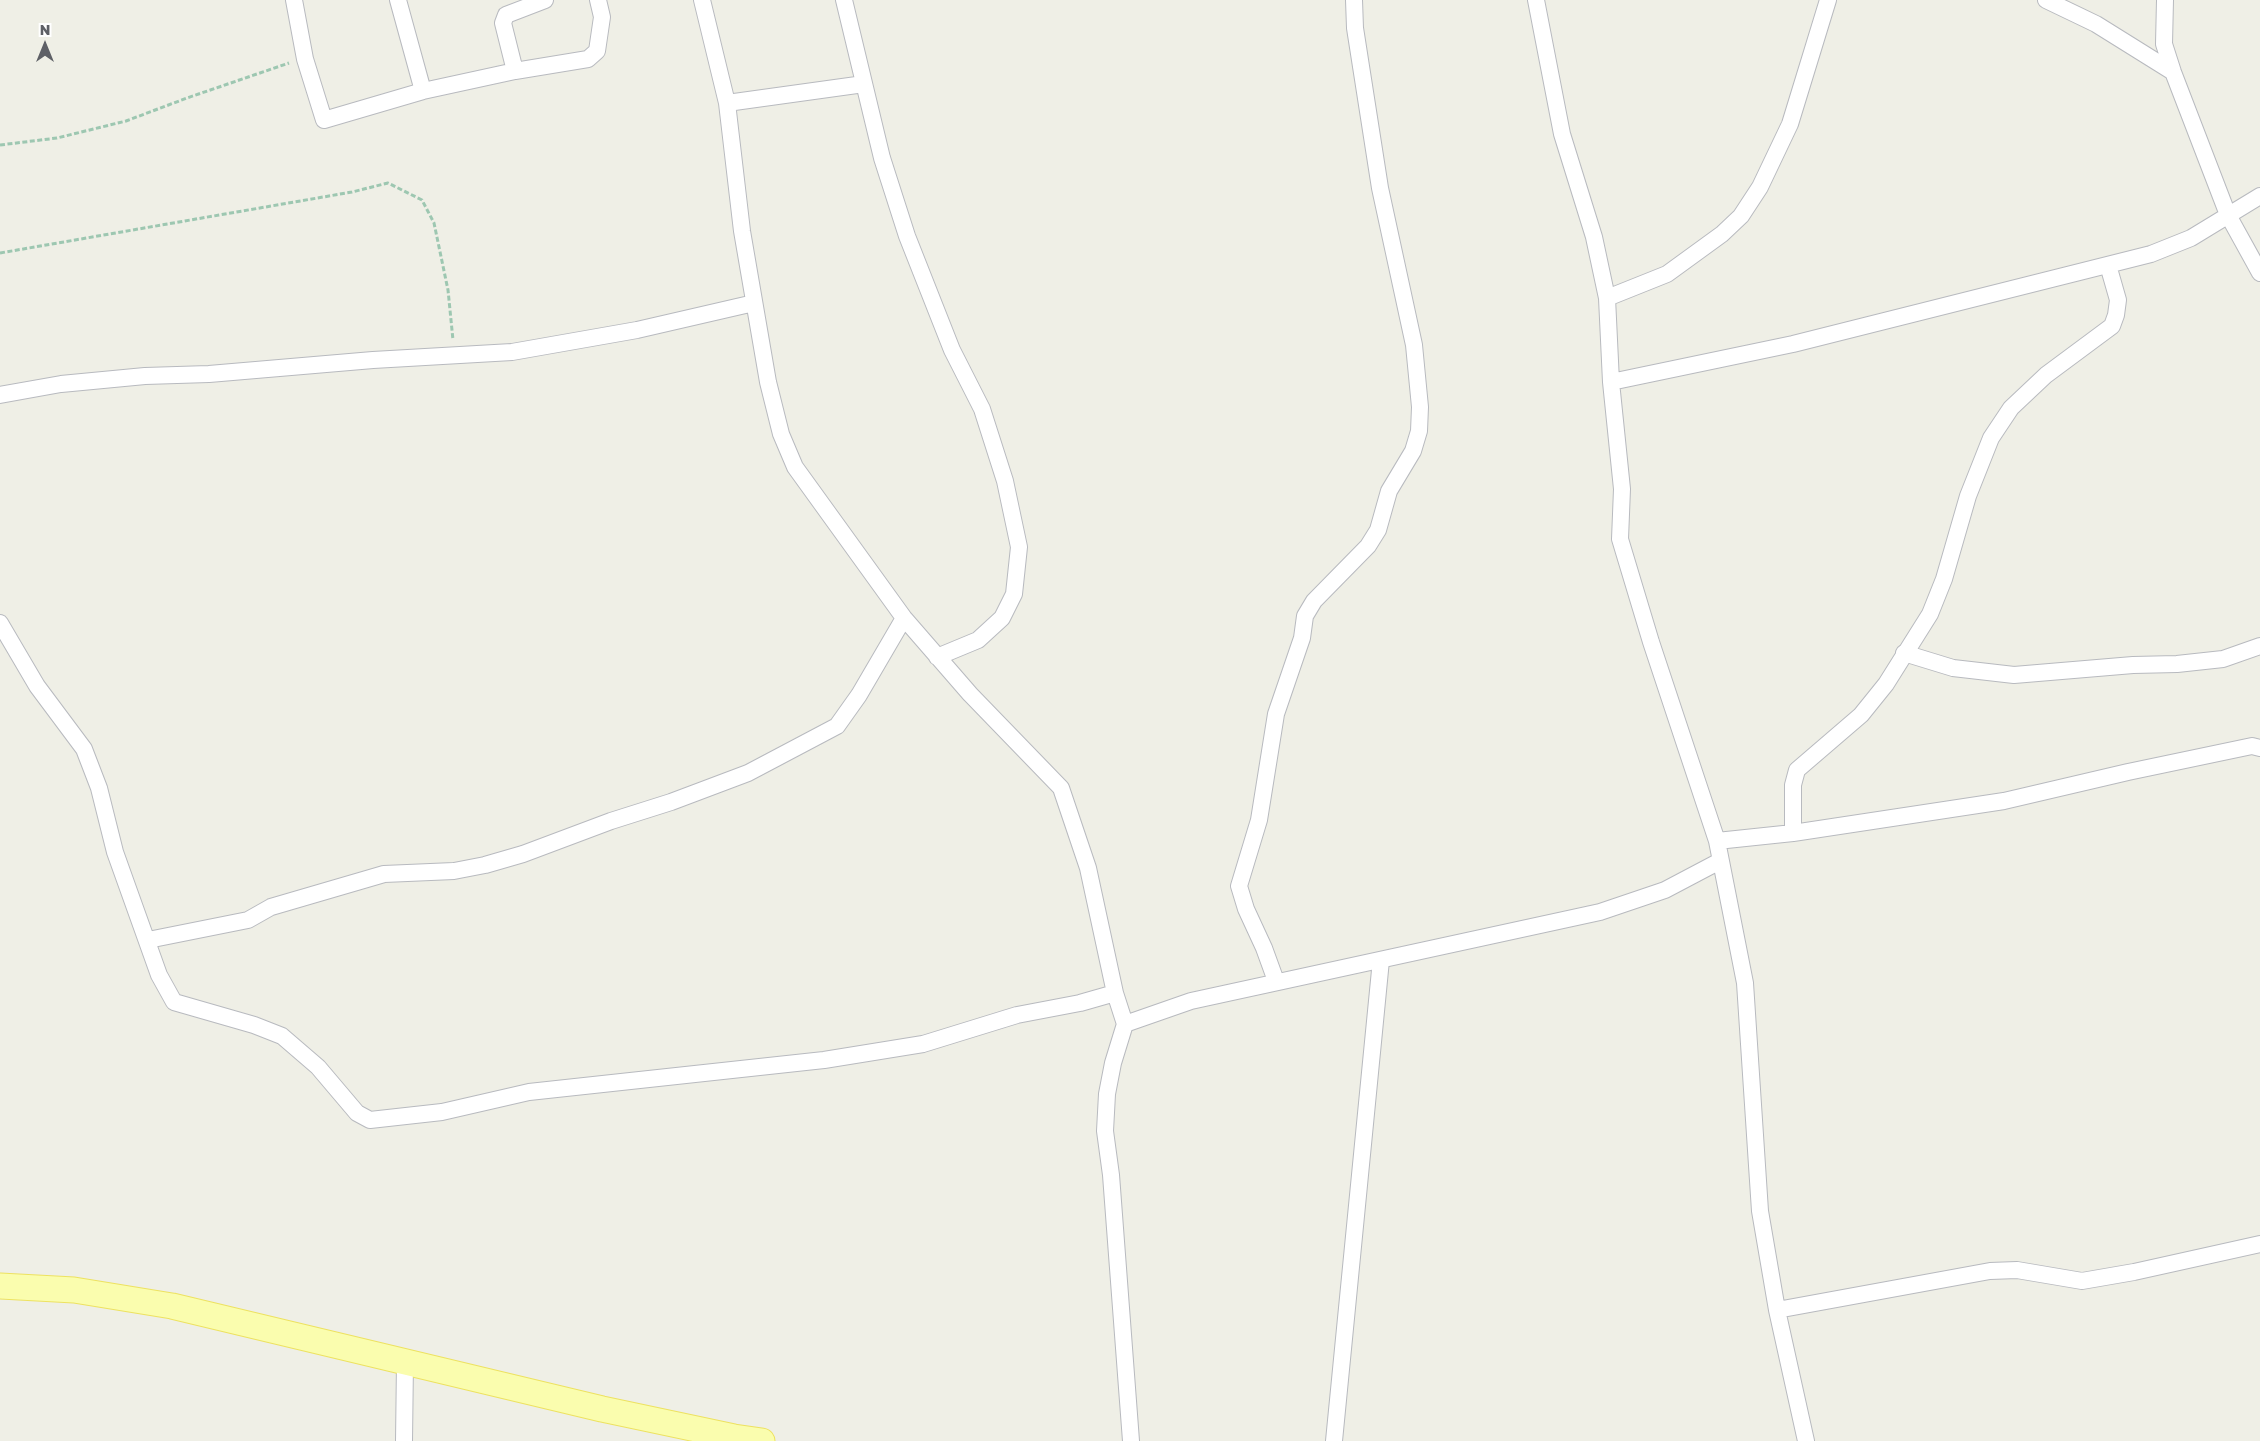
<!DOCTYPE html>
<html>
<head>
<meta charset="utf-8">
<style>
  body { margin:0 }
  #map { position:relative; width:2260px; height:1441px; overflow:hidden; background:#efefe6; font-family:"Golos Text",sans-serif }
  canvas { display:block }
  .north { position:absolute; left:20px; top:20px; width:50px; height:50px; -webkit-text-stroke:4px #fff; paint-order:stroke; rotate:0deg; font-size:14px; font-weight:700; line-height:20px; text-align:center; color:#5e6066 }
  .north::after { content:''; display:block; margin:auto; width:18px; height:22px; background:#5e6066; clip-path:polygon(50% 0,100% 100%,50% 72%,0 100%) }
</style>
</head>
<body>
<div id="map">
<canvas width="2260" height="1441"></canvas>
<div class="north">N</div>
</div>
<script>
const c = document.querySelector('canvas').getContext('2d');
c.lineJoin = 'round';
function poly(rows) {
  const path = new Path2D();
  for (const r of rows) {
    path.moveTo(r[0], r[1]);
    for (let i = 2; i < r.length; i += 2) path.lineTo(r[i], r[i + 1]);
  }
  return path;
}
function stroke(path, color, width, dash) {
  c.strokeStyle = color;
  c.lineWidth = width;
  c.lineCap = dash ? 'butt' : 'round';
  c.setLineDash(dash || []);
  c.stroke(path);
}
const minor = poly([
  [294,0,305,59,324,120,423,91,515,71,588,59,597,51,602,17,598,0],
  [398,0,423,91],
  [702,0,727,103,742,231,768,382,781,434,795,467,904,618,970,694,1061,788,1088,868,1115,993,1125,1024,1113,1063,1107,1094,1105,1131,1111,1175,1131,1441],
  [844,0,882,158,907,236,952,350,982,409,1005,481,1019,547,1014,594,1002,618,978,640,937,657],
  [1536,0,1562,134,1594,237,1607,298,1611,382,1622,489,1620,539,1651,642,1717,841,1745,983,1760,1211,1777,1310,1806,1441],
  [2046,0,2096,24,2173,72],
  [2165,0,2164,44,2173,72,2228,215,2260,273],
  [515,71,503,23,506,15,545,0],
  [727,103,864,84],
  [1607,298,1667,274,1722,234,1741,216,1760,187,1790,124,1828,0],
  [1611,382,1793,344,2151,254,2191,238,2260,196],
  [0,395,61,384,145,376,209,374,373,360,512,352,637,330,754,303],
  [0,623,37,686,84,749,99,788,115,852,159,975,174,1002,254,1025,282,1036,318,1067,357,1113,370,1120,442,1112,529,1092,824,1060,923,1044,1017,1015,1080,1003,1115,993],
  [1904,653,1953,668,2014,675,2133,665,2177,664,2223,659,2260,646],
  [1793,833,1793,785,1797,770,1861,715,1886,684,1930,614,1944,579,1968,496,1991,438,2011,408,2046,375,2112,326,2116,315,2118,300,2108,265],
  [1717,841,1793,833,2004,801,2128,772,2252,746,2260,748],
  [148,940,248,920,271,907,384,874,454,871,485,865,523,854,611,821,671,802,748,773,837,726,859,695,904,618],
  [1276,981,1264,948,1246,909,1239,886,1259,820,1276,714,1302,638,1305,616,1314,601,1368,546,1378,530,1389,491,1413,451,1419,431,1420,407,1414,345,1380,188,1355,28,1354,0],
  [1125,1024,1191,1001,1600,912,1665,890,1720,861],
  [1777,1310,1990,1271,2017,1270,2082,1281,2134,1272,2260,1244],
  [404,1441,405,1362],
  [1334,1441,1381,960]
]);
const primary = poly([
  [0,1286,74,1290,172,1306,602,1409,734,1437,762,1441]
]);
stroke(minor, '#b8babf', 18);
stroke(primary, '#ede261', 27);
stroke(poly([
  [0,145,57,138,126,121,187,98,289,63],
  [0,253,352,192,388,183,422,200,434,223,448,290,453,340]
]), '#9dc7b1', 3, [5, 2.5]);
stroke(minor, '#fff', 16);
stroke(primary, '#fafdae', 25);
</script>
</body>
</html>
